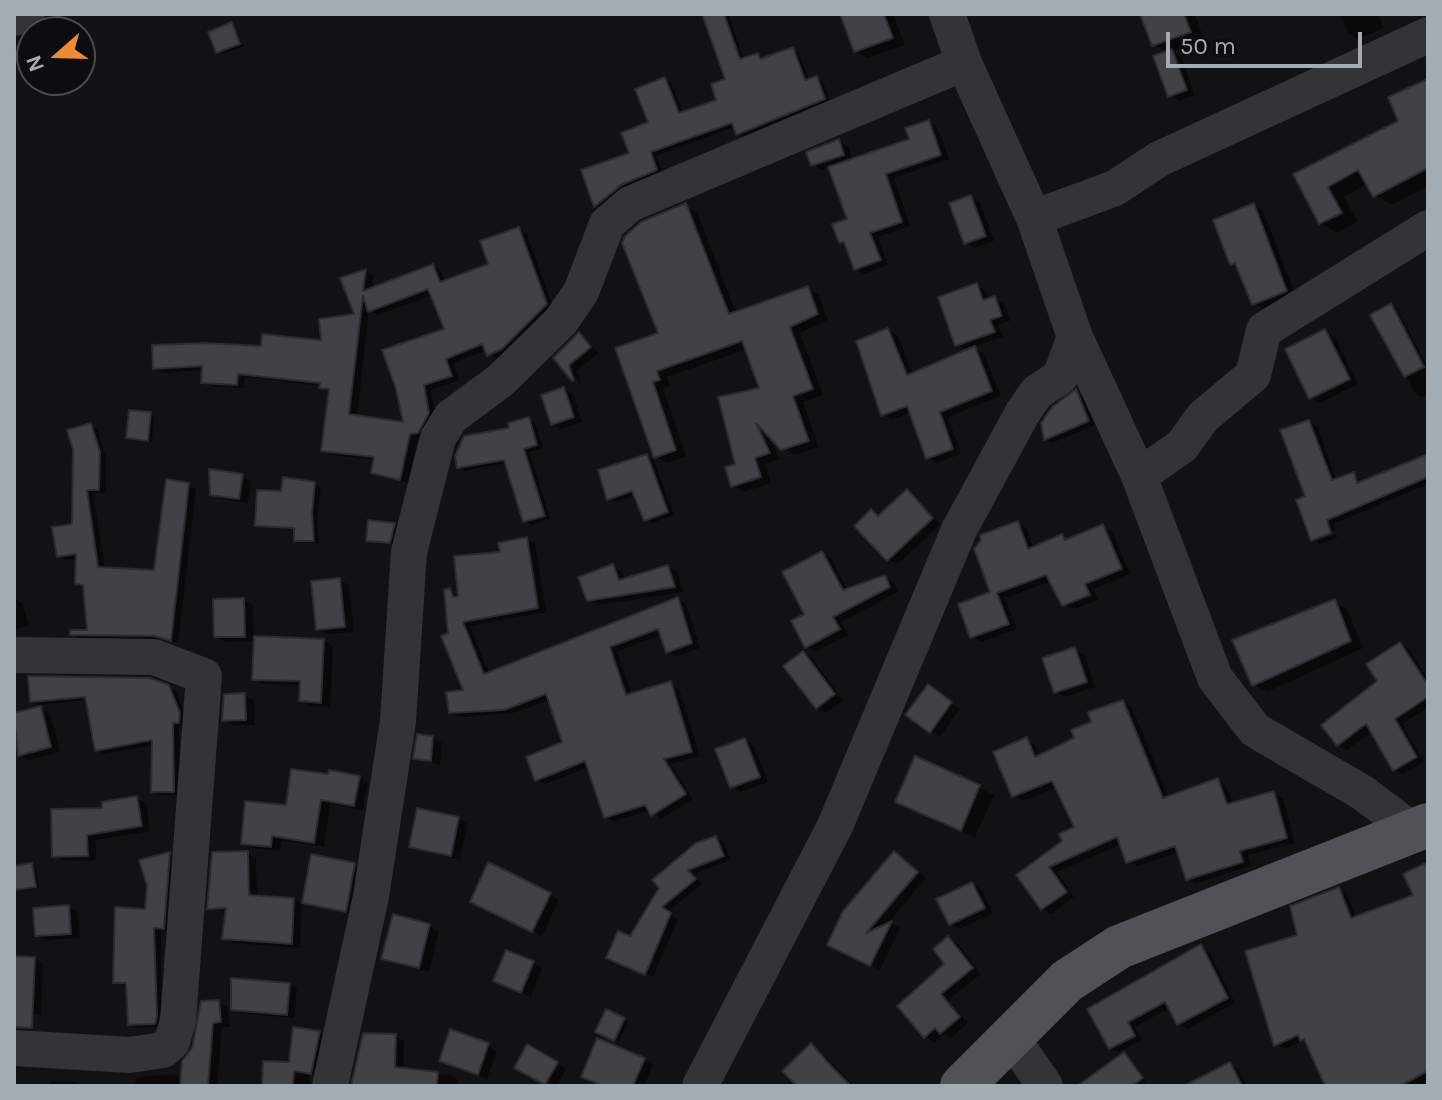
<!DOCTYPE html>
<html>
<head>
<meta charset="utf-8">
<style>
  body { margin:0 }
  #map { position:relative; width:1442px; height:1100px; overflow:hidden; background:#111213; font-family:Karla,sans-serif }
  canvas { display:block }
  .frame { position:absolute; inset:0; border:16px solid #a3abb3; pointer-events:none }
  .north { position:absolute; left:16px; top:16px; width:80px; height:80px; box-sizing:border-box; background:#0c0d0e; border:2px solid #484c50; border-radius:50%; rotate:250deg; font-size:22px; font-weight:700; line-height:32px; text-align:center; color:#a3abb3 }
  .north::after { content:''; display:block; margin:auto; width:28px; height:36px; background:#ec8b30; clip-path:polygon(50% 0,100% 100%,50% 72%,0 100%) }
  .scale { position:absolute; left:1166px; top:32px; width:196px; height:36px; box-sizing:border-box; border:4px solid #a3abb3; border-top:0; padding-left:10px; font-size:24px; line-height:28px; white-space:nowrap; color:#a3abb3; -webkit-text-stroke:6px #0c0d0e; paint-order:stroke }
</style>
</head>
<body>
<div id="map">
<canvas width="1442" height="1100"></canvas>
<div class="frame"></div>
<div class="north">N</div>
<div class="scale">50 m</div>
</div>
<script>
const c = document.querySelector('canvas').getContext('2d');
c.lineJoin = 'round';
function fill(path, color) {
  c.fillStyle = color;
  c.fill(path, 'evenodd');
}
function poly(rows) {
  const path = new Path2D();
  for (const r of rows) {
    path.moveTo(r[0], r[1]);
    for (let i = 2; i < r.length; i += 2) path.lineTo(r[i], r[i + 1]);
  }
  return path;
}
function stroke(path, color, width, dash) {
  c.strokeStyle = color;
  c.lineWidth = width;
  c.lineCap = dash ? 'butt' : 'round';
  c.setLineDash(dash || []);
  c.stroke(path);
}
fill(poly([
  [717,14,729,16,744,60,758,55,765,59,793,49,799,53,809,81,817,78,823,82,831,102,744,138,735,127,656,156,663,173,602,210,598,207,630,180,628,177,596,206,584,171,631,154,651,123,665,79,671,83,684,114,719,101,727,80],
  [842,14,893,14,905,45,868,58,855,51],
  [1142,14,1195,14,1204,40,1173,52,1181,57,1195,95,1179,101,1170,95,1167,53,1154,45],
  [1340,14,1378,14,1384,28,1358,39,1348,33],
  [232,24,243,46,222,54,218,51],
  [1428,82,1428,186,1392,205,1375,195,1368,183,1344,197,1358,222,1337,233,1321,223,1296,175,1401,122],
  [929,122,937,127,949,159,894,178,910,226,878,237,888,265,864,274,856,269,847,245,840,242,849,221,830,167,822,170,813,164,839,141,848,146,853,161,912,140],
  [971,197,980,203,994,241,975,248,966,243],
  [1254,205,1263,211,1296,296,1263,309,1254,304,1239,267,1232,263],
  [685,206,697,212,736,313,807,288,819,295,828,320,800,333,823,395,803,402,819,447,794,455,766,433,780,459,765,464,771,483,744,492,733,485,761,389,747,349,667,377,670,386,663,388,686,456,667,463,656,457,618,349,660,334],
  [519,229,527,234,554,309,511,353,497,359,487,350,453,363,459,380,431,390,436,418,426,436,418,438,408,483,373,472,376,460,332,455,324,450,330,392,321,386,245,377,244,388,211,386,203,382,204,370,163,373,155,368,262,348,324,342,356,316,366,271,373,275,372,290,433,266,441,271,445,282,490,265],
  [432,295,446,330,403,411,405,424,357,418,369,310,378,315],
  [977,285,986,291,989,300,995,298,1004,304,1010,321,998,325,1003,337,973,347,984,354,1001,396,948,417,961,454,937,463,927,457,912,412,892,420,883,415,888,330,898,336,913,375,968,351,956,344],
  [1391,306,1397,309,1428,368,1428,394,1421,397,1415,393,1373,315],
  [1325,332,1335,337,1358,384,1320,403,1311,398],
  [579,334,599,353,577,371,582,385,556,359],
  [564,389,573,394,582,422,562,429,552,424],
  [1076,392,1083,396,1095,425,1052,443,1045,439],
  [150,414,154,416,152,442,128,437],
  [529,419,535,423,543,448,530,452,550,519,531,525,525,521,507,463,465,471,459,467],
  [1309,422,1317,426,1337,481,1353,475,1362,483,1428,456,1428,484,1333,524,1335,530,1315,537,1315,541,1308,497],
  [91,425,98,430,106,457,106,493,93,493,105,569,156,572,188,485,196,489,178,643,163,639,79,638,72,634,89,631,85,588,77,583,78,559,66,560,59,556,74,526],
  [647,456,654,460,674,515,652,523,645,519,636,496,615,502,609,498],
  [242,476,251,481,248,503,221,499,212,494],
  [315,484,321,487,317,517,319,544,296,540,296,530,257,525,283,493],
  [907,492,941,524,898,564,888,559,871,511,880,516],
  [1017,523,1026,528,1034,549,1062,536,1069,541,1102,526,1112,531,1130,574,1093,589,1098,600,1073,609,1064,604,1052,581,1005,598,1017,629,981,642,972,636,992,594],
  [394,525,398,527,393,544,368,540],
  [1336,534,1338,537,1320,544,1316,541],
  [526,539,535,544,546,612,470,626,489,674,678,599,686,604,700,648,676,657,668,652,662,634,617,652,632,695,671,684,679,689,700,756,670,764,693,799,661,819,650,810,614,821,606,817,589,767,545,784,537,779,564,743,550,700,513,713,459,717,450,712,466,692,450,634,450,591,460,597,503,554],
  [822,553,831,558,848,591,885,577,894,583,898,592,841,622,848,635,815,652,806,646,807,615],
  [613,567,622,572,625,580,668,567,678,572,683,592,599,605,589,599],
  [339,580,349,585,354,632,328,634,318,629],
  [14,598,22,603,29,626,14,630],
  [244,600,253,605,254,638,324,641,333,646,330,707,310,706,301,700,302,685,264,684,255,679,256,641,226,642,216,636],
  [1334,601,1347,609,1363,648,1267,692,1254,685],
  [1400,644,1409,649,1428,679,1428,707,1402,724,1424,762,1403,774,1394,769,1372,731,1347,750,1338,745],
  [1075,649,1084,655,1095,687,1065,697,1056,692],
  [803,653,812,658,843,700,826,713,817,708],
  [169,687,176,692,187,719,186,726,179,726,181,795,160,795,153,790,154,745,104,754,97,750,88,700,39,705,32,701],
  [937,692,960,709,940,737,931,731],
  [245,695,254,701,255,725,233,725,224,720],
  [1123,702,1132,707,1169,798,1218,780,1226,786,1233,804,1274,793,1283,799,1295,843,1248,855,1251,866,1196,883,1188,878,1179,852,1137,866,1128,861,1122,844,1057,872,1074,897,1051,914,1043,909,1019,875,1077,828,1057,787,1023,801,1014,796,1027,740,1035,745,1041,757,1076,739],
  [40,708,50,713,60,752,29,760,20,755,14,715],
  [433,738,442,743,440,765,416,758],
  [745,740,754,746,768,782,741,792,732,786],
  [916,758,994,795,975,837,912,809],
  [359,777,368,783,363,810,330,804,324,847,281,840,280,851,252,848,243,842,288,807],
  [136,798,146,803,150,831,96,840,96,860,63,861,54,855,105,810],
  [458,818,467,824,460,860,411,846],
  [716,838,724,842,730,860,694,874,702,884,667,912,678,919,653,977,616,961,661,888],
  [247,853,256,858,257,897,294,899,302,904,300,948,233,943,225,938,228,912,210,908],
  [169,855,176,859,170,932,161,931,162,1027,137,1028,130,1024,128,986,115,982,117,910,147,911],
  [903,859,926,878,889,922,900,928,880,970,838,950],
  [32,865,36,868,39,888,20,891,16,889,14,868],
  [354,865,363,870,355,915,304,902],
  [1428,865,1428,1086,1327,1086,1308,1043,1304,1041,1285,1049,1276,1044,1299,937,1339,889,1347,894,1356,918,1416,896],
  [972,884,981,889,993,913,960,929,951,924],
  [550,894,559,900,542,936,481,906],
  [68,907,78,913,80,938,46,940,37,935],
  [429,926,439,931,429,972,383,958],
  [949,939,958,944,981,974,948,1000,968,1023,951,1038,944,1034,934,1042,925,1036,947,964],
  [1201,947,1209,951,1235,1003,1187,1029,1179,1024,1170,1008,1134,1027,1142,1040,1118,1052,1110,1048,1090,1010],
  [14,958,34,958,43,964,41,1015,14,1011],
  [533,963,542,968,531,997,505,986],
  [290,985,297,989,294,1018,240,1013,233,1008],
  [219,1002,228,1007,230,1027,222,1027,217,1086,134,1086,137,1077,173,1074,183,1080],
  [607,1011,628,1022,619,1042,598,1031],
  [295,1029,327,1037,318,1076,310,1075,309,1086,264,1086,291,1064],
  [396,1036,404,1041,403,1070,449,1075,458,1080,457,1086,353,1086],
  [488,1045,497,1051,487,1079,441,1060],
  [811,1045,819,1050,854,1086,799,1086],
  [528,1047,566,1069,557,1086,517,1067],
  [1124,1054,1146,1081,1139,1086,1084,1086],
  [644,1060,653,1065,644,1086,605,1086],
  [1230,1064,1238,1069,1247,1086,1212,1086],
  [50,1081,76,1082,84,1086,50,1086]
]), '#0007');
const building = poly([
  [702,14,724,14,740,59,758,53,760,59,793,47,805,80,817,76,825,99,736,135,732,123,651,152,657,170,621,185,594,207,581,170,629,153,621,133,648,122,635,89,665,77,679,113,716,100,711,84,725,79,702,14],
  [840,14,884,14,893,38,854,52,840,14],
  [1140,14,1184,14,1191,32,1152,46,1140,14],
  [232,22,240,44,216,53,208,32,232,22],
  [1172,49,1187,90,1168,97,1153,56,1172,49],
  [1428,79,1428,168,1373,197,1358,170,1328,187,1342,213,1319,224,1293,174,1398,121,1388,97,1428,79],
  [929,120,941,155,886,174,902,222,870,233,881,260,854,270,844,242,839,243,832,224,847,219,828,167,909,139,905,128,929,120],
  [839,139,844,155,811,166,806,152,839,139],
  [971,195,986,236,964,244,949,203,971,195],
  [686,203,729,314,808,286,818,314,790,327,813,389,793,396,809,441,781,450,756,423,770,453,755,458,761,477,731,487,725,467,735,464,718,397,759,388,742,341,657,371,660,380,653,382,676,450,654,458,615,348,658,333,622,243,625,236,641,222,686,203],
  [1254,203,1287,291,1252,305,1235,263,1230,265,1213,220,1254,203],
  [519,227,547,304,502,349,487,356,482,344,446,359,452,376,424,385,429,413,418,433,410,434,400,480,371,473,374,457,321,451,329,389,319,388,320,383,238,374,237,385,201,383,202,366,153,369,152,345,205,343,261,346,262,334,321,340,319,319,354,314,340,278,366,269,363,291,433,264,440,282,488,264,480,241,519,227],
  [428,289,444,329,382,350,396,389,403,422,349,414,363,296,368,312,428,289],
  [977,283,983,300,995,296,1002,316,990,320,995,332,955,346,938,297,977,283],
  [1391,303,1424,367,1404,377,1370,315,1391,303],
  [888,328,907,375,975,346,992,391,940,412,953,449,926,459,907,406,881,416,856,341,888,328],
  [1325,329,1350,379,1309,399,1285,349,1325,329],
  [579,332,591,347,569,365,574,380,572,381,553,358,579,332],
  [564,387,574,417,551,425,541,395,564,387],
  [1076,389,1089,421,1044,440,1041,423,1052,407,1076,389],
  [129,410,151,412,148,441,126,438,129,410],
  [529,417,537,445,524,449,545,516,523,522,504,460,457,468,455,456,464,436,509,428,508,423,529,417],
  [1309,420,1332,480,1354,472,1357,483,1428,454,1428,477,1327,520,1331,533,1311,541,1296,500,1305,496,1280,430,1309,420],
  [91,423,100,452,99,490,87,490,98,567,154,570,166,479,189,483,171,641,154,636,70,635,70,630,87,630,83,585,75,584,76,554,57,557,52,527,72,524,73,449,67,430,91,423],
  [647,454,668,512,644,521,632,491,607,500,598,470,647,454],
  [209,469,243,474,239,499,210,495,209,469],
  [283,477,315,482,312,513,314,541,294,541,294,528,255,526,257,490,281,491,283,477],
  [907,489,933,518,887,561,854,526,871,509,878,516,907,489],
  [368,520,395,523,390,543,366,541,368,520],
  [1018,521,1028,549,1062,534,1065,540,1103,524,1122,569,1085,584,1090,595,1062,606,1046,575,997,593,1009,624,970,638,958,604,990,592,974,549,981,540,980,535,1018,521],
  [527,537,538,608,463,622,484,674,678,597,692,643,666,653,658,629,610,647,626,695,671,681,692,752,664,759,686,794,651,816,645,805,604,818,585,761,535,781,526,757,562,742,546,694,504,710,449,713,446,692,463,690,441,636,448,633,444,590,450,588,453,597,458,596,454,556,500,552,498,543,527,537],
  [822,551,843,590,885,575,890,587,833,617,840,629,805,648,791,621,804,614,782,572,822,551],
  [613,564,619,580,668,565,675,587,587,601,578,577,613,564],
  [340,578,345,627,316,630,311,581,340,578],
  [244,598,245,637,214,637,213,599,244,598],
  [1335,599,1351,641,1252,686,1232,640,1335,599],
  [254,636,324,639,321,703,299,701,300,681,252,680,254,636],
  [1400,642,1428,685,1428,697,1395,719,1417,757,1393,771,1366,724,1337,746,1321,725,1377,681,1366,664,1400,642],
  [1075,647,1087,682,1054,693,1042,658,1075,647],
  [803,651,835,694,816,709,783,666,803,651],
  [28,676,150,678,169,685,180,713,179,723,173,723,174,792,151,792,152,740,95,751,85,697,30,702,28,676],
  [928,684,952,702,930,733,905,715,928,684],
  [245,693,246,720,222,721,224,694,245,693],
  [1123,700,1163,798,1218,778,1227,804,1274,791,1287,838,1240,851,1243,862,1186,880,1175,846,1126,863,1117,837,1049,867,1067,892,1041,910,1016,875,1062,841,1059,834,1074,827,1052,781,1012,797,993,752,1027,737,1035,757,1074,738,1071,730,1091,722,1088,712,1123,700],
  [41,706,51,747,18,756,14,713,41,706],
  [417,734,433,736,431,761,413,759,417,734],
  [745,738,760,777,730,788,715,749,745,738],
  [915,756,980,785,961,831,895,802,915,756],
  [291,769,328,774,329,770,360,776,354,806,321,800,314,843,272,836,271,847,241,844,245,801,286,805,291,769],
  [137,796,142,826,87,835,88,856,52,857,51,809,102,808,102,802,137,796],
  [417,808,459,817,451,856,409,847,417,808],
  [716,836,724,856,688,870,696,879,662,907,671,913,645,975,606,958,618,931,630,936,659,888,652,880,696,843,716,836],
  [248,851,249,895,294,898,292,944,222,939,226,908,207,909,212,852,248,851],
  [894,851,918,872,866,933,892,921,870,966,827,945,843,911,894,851],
  [170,852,164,929,154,928,157,1016,155,1024,128,1025,126,983,113,983,115,907,145,909,147,886,139,860,170,852],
  [311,854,355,863,346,912,302,903,311,854],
  [488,862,551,893,532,932,470,902,488,862],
  [1428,862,1428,1071,1400,1086,1325,1086,1304,1039,1300,1041,1298,1035,1274,1046,1245,951,1297,935,1290,906,1339,887,1351,918,1413,895,1403,874,1428,862],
  [32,863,36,887,14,890,14,866,32,863],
  [972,882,985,908,949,925,936,899,972,882],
  [69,905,71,934,35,936,33,908,69,905],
  [393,914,430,924,419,968,381,959,393,914],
  [948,936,973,968,941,994,960,1017,940,1034,935,1028,924,1038,897,1006,944,964,933,949,948,936],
  [1201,944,1228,998,1177,1025,1165,1002,1128,1022,1135,1036,1109,1049,1087,1009,1201,944],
  [506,950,534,961,521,993,493,981,506,950],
  [14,956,35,957,32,1028,14,1027,14,956],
  [231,978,290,983,287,1015,231,1010,231,978],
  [219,1000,221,1022,213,1023,208,1086,180,1086,182,1061,192,1048,201,1001,219,1000],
  [606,1009,625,1018,614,1041,595,1032,606,1009],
  [293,1027,320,1031,311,1074,294,1071,293,1086,262,1086,263,1061,289,1062,293,1027],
  [450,1029,489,1043,478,1075,439,1061,450,1029],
  [363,1033,396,1034,395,1067,438,1072,437,1086,351,1086,363,1033],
  [597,1038,645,1058,633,1086,604,1086,581,1077,597,1038],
  [811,1043,831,1066,851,1086,797,1086,782,1071,811,1043],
  [527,1044,558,1062,545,1085,514,1068,527,1044],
  [1124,1052,1143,1078,1132,1086,1077,1086,1124,1052],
  [1230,1062,1242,1086,1184,1086,1230,1062]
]);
fill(building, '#404246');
stroke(building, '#2b2c2f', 2);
stroke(poly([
  [947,14,964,63,1034,218,1075,337,1139,476,1215,678,1255,730,1363,793,1412,830],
  [14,18,27,14],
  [1034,218,1115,188,1159,159,1428,35],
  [1139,476,1182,446,1203,417,1253,375,1264,330,1428,228],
  [14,655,154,657,204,676,178,1020,172,1042,163,1050,130,1055,14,1048],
  [1012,1038,1045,1086],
  [330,1086,371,896,398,721,409,552,438,438,451,417,501,380,561,321,581,292,607,224,630,204,964,63],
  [700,1086,835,826,959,530,1023,412,1037,392,1060,377,1075,337]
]), '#333438', 36);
stroke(poly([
  [962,1086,1067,981,1119,947,1428,825]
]), '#4f5257', 44);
</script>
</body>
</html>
